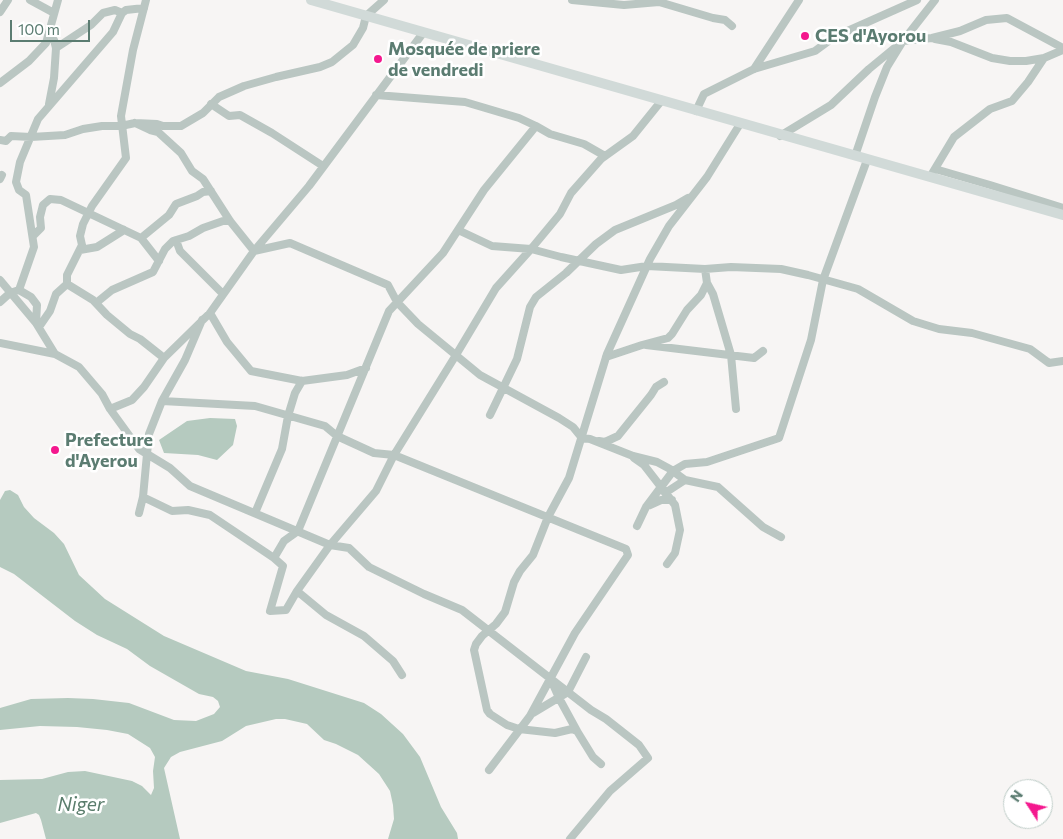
<!DOCTYPE html>
<html>
<head>
<meta charset="utf-8">
<style>
  body { margin:0 }
  #map { position:relative; width:1063px; height:839px; overflow:hidden; background:#f7f5f4; font-family:Commissioner,sans-serif }
  canvas { display:block }
  .north { position:absolute; left:1003px; top:779px; width:50px; height:50px; box-sizing:border-box; background:#fff; border:1px solid #bdcbc6; border-radius:50%; rotate:305deg; font-size:14px; font-weight:700; line-height:20px; text-align:center; color:#5b7c71 }
  .north::after { content:''; display:block; margin:auto; width:18px; height:22px; background:#f4188e; clip-path:polygon(50% 0,100% 100%,50% 72%,0 100%) }
  .scale { position:absolute; left:10px; top:20px; width:80px; height:22px; box-sizing:border-box; border:2px solid #5b7c71; border-top:0; padding-left:6px; font-size:15px; line-height:18px; white-space:nowrap; color:#5b7c71; -webkit-text-stroke:4px #fff; paint-order:stroke }
</style>
</head>
<body>
<div id="map">
<canvas width="1063" height="839"></canvas>
<div class="north">N</div>
<div class="scale">100 m</div>
</div>
<script>
const c = document.querySelector('canvas').getContext('2d');
c.lineJoin = 'round';
function fill(path, color) {
  c.fillStyle = color;
  c.fill(path, 'evenodd');
}
function poly(rows) {
  const path = new Path2D();
  for (const r of rows) {
    path.moveTo(r[0], r[1]);
    for (let i = 2; i < r.length; i += 2) path.lineTo(r[i], r[i + 1]);
  }
  return path;
}
function stroke(path, color, width, dash) {
  c.strokeStyle = color;
  c.lineWidth = width;
  c.lineCap = dash ? 'butt' : 'round';
  c.setLineDash(dash || []);
  c.stroke(path);
}
function label(font, color, halo, rows, align = 'center') {
  c.font = font + ' Commissioner,sans-serif';
  c.lineWidth = 5;
  c.setLineDash([]);
  c.textBaseline = 'middle';
  c.strokeStyle = halo;
  c.fillStyle = color;
  for (const [text, x, y, turn = 0] of rows) {
    c.save();
    c.translate(x, y);
    c.rotate((+turn || 0) * Math.PI / 180);
    c.textAlign = isNaN(turn) ? turn : align;
    if (halo) c.strokeText(text, 0, 0);
    c.fillText(text, 0, 0);
    c.restore();
  }
}
fill(poly([
  [210,418,235,419,237,426,233,445,217,460,198,455,164,453,159,440,187,421],
  [10,490,18,495,24,507,34,518,54,533,64,544,79,575,105,599,164,636,246,671,288,679,364,703,381,714,403,734,420,757,441,807,457,833,458,839,388,839,394,819,393,805,390,791,379,774,358,755,336,744,324,740,307,724,285,719,276,719,246,726,222,741,180,752,171,757,164,768,180,839,46,839,41,820,39,815,36,813,0,823,0,780,42,779,68,772,85,771,132,781,142,786,151,795,154,788,153,771,155,757,150,748,128,734,107,730,77,727,40,726,0,730,0,708,31,699,68,698,93,699,129,703,174,720,196,721,214,714,220,707,218,701,213,697,199,694,150,666,127,649,97,635,75,621,14,574,0,567,0,500,5,491]
]), '#b5cabf');
stroke(poly([
  [30,0,54,13],
  [572,0,624,5,659,2,713,18,725,20,732,26],
  [0,12,8,0],
  [48,37,54,40,56,48,54,78,49,104],
  [935,39,951,42,992,58,1010,61,1026,61,1044,58],
  [56,48,91,25,103,13,115,10,122,13],
  [754,69,799,0],
  [0,83,29,61,46,43,58,0],
  [376,95,465,102,519,118,536,126],
  [211,104,229,116,240,115,272,133,323,166],
  [696,111,704,94,754,69,815,51,834,37,917,0],
  [135,123,150,130,158,132,181,153,192,171,203,179,230,221,254,251,290,243,388,285,397,302,418,324,480,375,559,418,573,427,582,438,590,439,633,456,657,462,670,469,685,480,718,487,763,527,781,537],
  [780,136,831,105,869,69,903,41,932,38,960,31,986,20,1007,18,1063,48],
  [0,140,6,141,11,136,31,137,65,135,83,129,102,126,121,126,135,123,157,124,163,126,181,126,203,113,219,97,244,86,276,77,320,67,332,62,353,45,363,28,366,16,384,0],
  [855,156,875,97,887,67,903,41,935,0],
  [935,169,990,185,1063,208],
  [930,177,954,137,990,109,1012,101,1028,82,1044,58,1063,50],
  [0,179,2,175],
  [458,230,492,246,531,249,561,257,621,270,647,266,705,269,731,267,781,269,808,275,858,289,913,321,939,329,972,333,1030,349,1049,363,1063,361],
  [33,236,41,228,40,217,43,205,50,199,61,200,141,238,159,261],
  [141,238,169,215,176,204,197,196,203,192,211,191],
  [176,240,180,251,223,294],
  [80,250,97,247,124,230],
  [705,269,707,283,713,294,731,355,736,409],
  [0,280,36,323],
  [67,284,67,275,82,245,80,236,83,224,92,206,126,158,121,116,133,50,146,0],
  [19,290,34,247,26,195,19,190,16,182,20,162,38,119,113,32,122,13,126,10,144,8],
  [0,302,10,293,19,290,31,297,37,305,36,323,55,354,79,367,102,394,110,409,139,449,147,454,143,497,139,513],
  [96,303,112,290,153,272,165,249,173,241,189,236,203,228,223,221,230,221],
  [210,313,227,342,251,371,302,381,347,375,366,368],
  [202,320,185,360,162,401,149,434,147,454,170,468,190,486,330,545,349,548,369,567,424,594,462,610,591,710,606,719,639,745,648,758,610,791,570,839],
  [39,327,50,311,56,294,67,284,93,300,107,315,130,334,140,339,164,358],
  [0,343,55,354],
  [646,345,754,358,763,351],
  [606,357,642,345,668,338,672,334,687,310,701,295,707,283],
  [162,401,255,406,325,426,337,436,374,453,394,455,626,549,628,555,575,633,530,716,489,770],
  [110,409,132,400,144,387,164,358,210,313,254,251,309,186,423,33],
  [490,415,517,359,530,307,536,297,566,273,596,244,615,230,676,205,688,198],
  [599,441,605,442,618,436,651,395,656,387,664,382],
  [634,458,644,465,675,505,680,530,675,553,667,564],
  [665,493,685,480],
  [143,497,172,511,188,510,210,515,274,558,283,566,270,611,286,610,297,591,326,615,364,636,393,661,402,675],
  [650,505,661,500,672,500],
  [255,513,282,449,288,416,295,393,302,381],
  [637,526,646,507,673,471,685,464,707,462,779,438,811,340,823,280,867,160],
  [274,558,284,541,298,531,389,311,443,253,484,190,536,126,550,134,584,144,605,156],
  [297,591,330,545,376,491,394,455,456,355,496,288,531,249,560,214,571,193,601,159,633,136,662,100],
  [551,680,559,698,577,731],
  [533,713,568,692,586,657],
  [601,764,593,757,577,731,572,729,555,733,519,729,507,725,490,714,487,710,474,650,476,644,482,636,496,624,505,612,514,582,520,571,533,555,548,517,569,478,607,354,650,259,669,226,707,177,740,124]
]), '#bac6c2', 8);
stroke(poly([
  [311,0,1063,215]
]), '#d1dad8', 10);
for (const [x, y, r, color] of [
  [805,36,5,"#f4188e"],
  [378,59,5,"#f4188e"],
  [55,450,5,"#f4188e"]
]) {
  const dot = new Path2D();
  dot.arc(x, y, r, 0, 2 * Math.PI);
  c.fillStyle = color;
  c.fill(dot);
  stroke(dot, '#fff', 2);
}
label('bold 18px', '#5b7c71', '#fff', [
  ["CES d'Ayorou",815,36],
  ["Mosquée de priere",388,49],
  ["de vendredi",388,70],
  ["Prefecture",65,440],
  ["d'Ayerou",65,461]
], 'left');
label('italic 19px', '#5a7d6c', '#fff', [
  ["Niger",81,805]
]);
</script>
</body>
</html>
